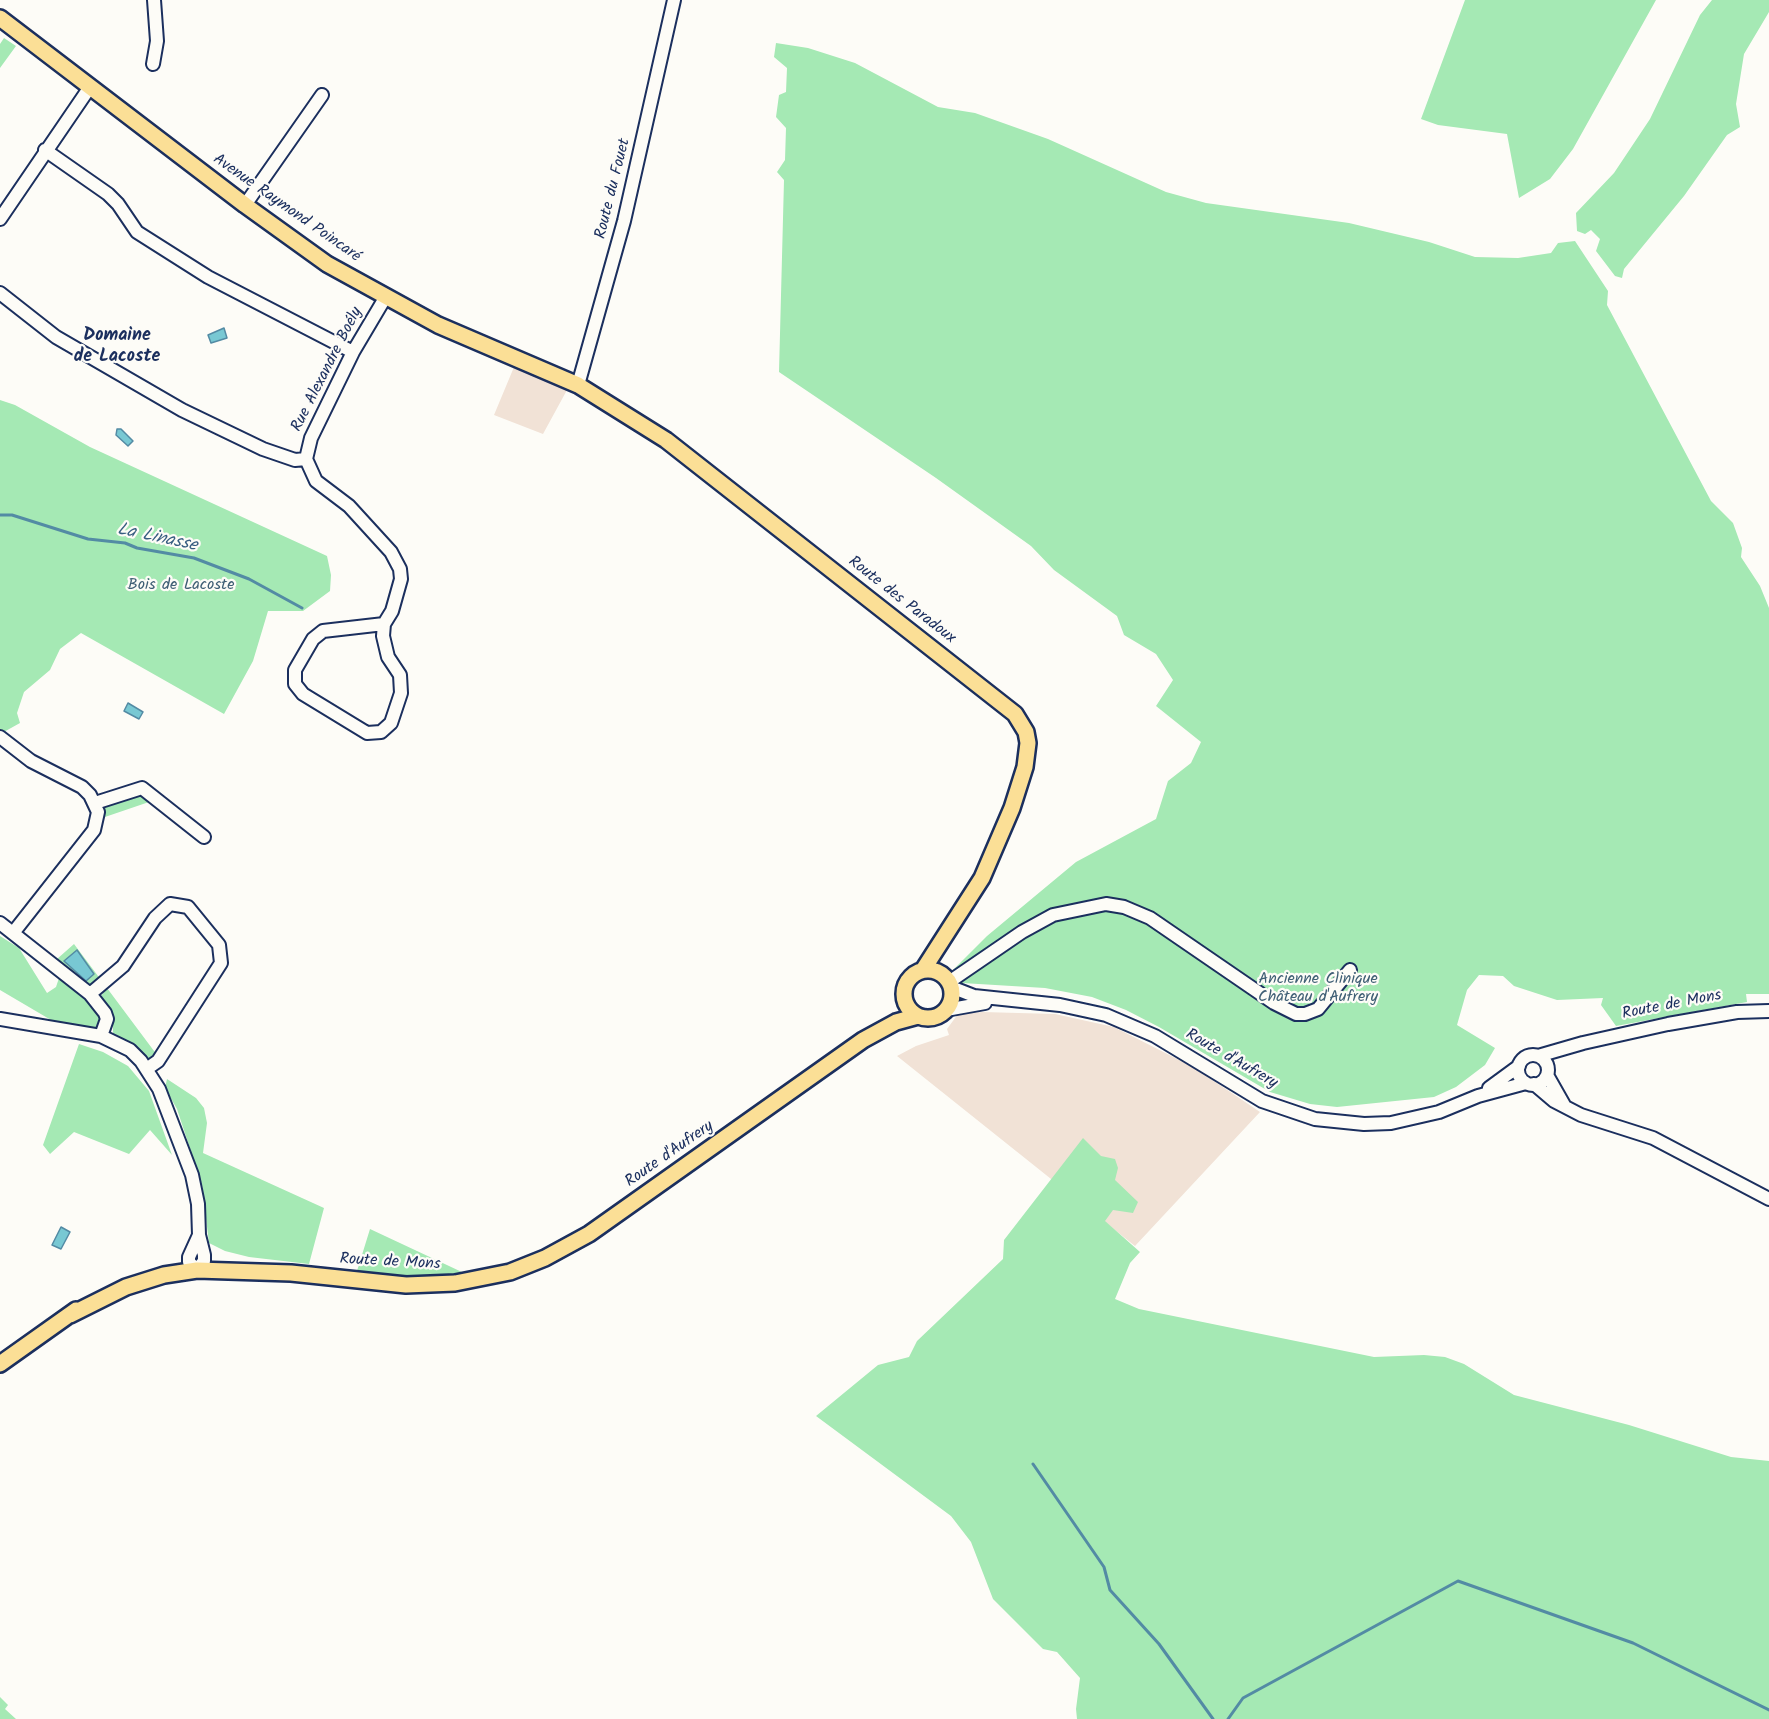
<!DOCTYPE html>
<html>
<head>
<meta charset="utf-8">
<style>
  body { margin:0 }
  canvas { display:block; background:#fdfcf7 }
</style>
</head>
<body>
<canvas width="1769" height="1719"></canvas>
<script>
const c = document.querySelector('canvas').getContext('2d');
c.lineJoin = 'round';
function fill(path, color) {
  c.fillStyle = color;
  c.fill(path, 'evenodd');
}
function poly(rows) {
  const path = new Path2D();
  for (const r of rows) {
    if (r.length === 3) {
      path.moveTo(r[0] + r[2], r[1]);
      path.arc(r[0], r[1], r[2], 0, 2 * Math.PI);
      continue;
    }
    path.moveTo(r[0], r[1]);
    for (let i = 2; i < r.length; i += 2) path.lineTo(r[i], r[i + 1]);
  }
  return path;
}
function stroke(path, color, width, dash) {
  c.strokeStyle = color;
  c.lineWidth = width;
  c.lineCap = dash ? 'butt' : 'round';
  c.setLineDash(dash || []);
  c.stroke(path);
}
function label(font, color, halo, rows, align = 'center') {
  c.font = font + ' Kalam,sans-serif';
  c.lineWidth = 4.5;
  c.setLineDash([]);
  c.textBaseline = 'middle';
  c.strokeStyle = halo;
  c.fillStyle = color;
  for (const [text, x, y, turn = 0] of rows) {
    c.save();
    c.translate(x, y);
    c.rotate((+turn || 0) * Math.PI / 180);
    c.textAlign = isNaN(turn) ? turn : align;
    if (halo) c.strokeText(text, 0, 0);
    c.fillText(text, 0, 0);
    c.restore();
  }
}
fill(poly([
  [514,367,567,390,543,434,494,415],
  [982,1012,1055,1014,1114,1027,1193,1067,1260,1112,1135,1246,897,1056,916,1046,949,1035,947,1029,958,1014]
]), '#f1e2d6');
fill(poly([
  [1465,0,1656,0,1573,149,1550,179,1519,198,1507,134,1438,125,1421,119],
  [1712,0,1769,0,1769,12,1744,54,1736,104,1740,127,1727,135,1684,196,1624,269,1622,278,1615,276,1596,251,1600,239,1591,230,1585,234,1577,231,1576,213,1614,173,1650,119,1700,15],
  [4,38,16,46,0,68,0,44],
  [776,43,808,48,855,63,938,107,975,113,1048,139,1166,192,1206,203,1349,223,1429,242,1475,257,1518,258,1551,253,1558,243,1575,241,1608,291,1607,305,1711,501,1733,523,1742,548,1741,557,1760,586,1769,608,1769,994,1746,994,1747,1002,1616,1026,1601,1005,1603,998,1557,1000,1514,986,1503,976,1479,975,1467,990,1457,1025,1495,1048,1485,1065,1456,1087,1434,1097,1337,1107,1310,1104,1270,1092,1159,1027,1126,1010,1092,997,1045,988,962,983,953,970,987,936,1076,862,1156,819,1168,781,1191,763,1201,742,1156,706,1173,680,1156,654,1124,635,1117,616,1054,570,1031,546,936,478,779,372,784,180,777,172,785,160,786,128,776,117,779,95,786,92,787,68,774,57],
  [0,400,15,405,90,447,327,556,331,575,330,591,303,611,268,611,253,661,224,714,81,633,60,649,50,670,24,692,17,713,20,723,2,733,0,731],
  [141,791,149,802,102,818,102,804],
  [0,936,19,948,47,993,56,987,60,975,101,1014,101,1024,96,1028,51,1020,0,990],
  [74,944,101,980,95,984,88,985,57,959],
  [107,988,157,1055,148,1059,131,1043,113,1033,113,1018,101,996],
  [79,1044,103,1052,128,1066,149,1091,172,1155,150,1130,129,1154,74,1132,50,1154,43,1145],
  [167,1079,196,1098,204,1108,207,1123,203,1153,324,1208,309,1264,249,1257,225,1251,209,1243,202,1185,177,1109,165,1088],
  [1083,1138,1101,1156,1115,1159,1118,1168,1115,1180,1138,1202,1133,1213,1113,1210,1105,1221,1140,1252,1130,1263,1115,1299,1139,1309,1374,1357,1424,1355,1445,1357,1464,1364,1514,1395,1629,1425,1731,1457,1769,1461,1769,1719,1077,1719,1076,1709,1080,1678,1057,1652,1043,1649,993,1599,971,1542,951,1516,816,1416,878,1365,909,1357,917,1341,1003,1259,1004,1240],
  [370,1229,464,1273,443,1278,408,1278,357,1271],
  [0,1697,8,1705,5,1709,16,1719,0,1719]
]), '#a5e9b4');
const water = poly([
  [224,328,227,338,211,343,208,335,224,328],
  [117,429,121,429,133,441,128,446,116,435,117,429],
  [128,703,143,712,139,719,124,711,128,703],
  [77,950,94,974,86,981,64,961,77,950],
  [61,1227,70,1232,61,1249,52,1245,61,1227]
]);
fill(water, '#78c8d3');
stroke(water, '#538ba4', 1.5);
stroke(poly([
  [0,515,12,515,88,539,125,543,137,548,194,558,249,579,302,608],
  [1033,1464,1104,1567,1110,1590,1159,1644,1213,1719],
  [1228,1719,1243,1698,1458,1581,1633,1643,1769,1710]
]), '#538ba4', 3);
const minor = poly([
  [153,64,157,41,154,0],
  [45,150,108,194,118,204,137,232,208,277,353,352],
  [245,205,322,95],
  [0,219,90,87],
  [0,293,56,337,182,410,263,449,295,460,306,459,316,481,349,506,391,552,400,569,401,579,392,611,384,624,383,636,388,657,400,675,401,693,391,723,381,732,367,733,303,694,295,684,295,670,313,639,323,631,384,624],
  [578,385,624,221,674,0],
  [306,459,311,438,353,352,385,298],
  [0,737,31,761,82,787,90,795,98,812,94,830,13,933],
  [95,803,142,788,204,837],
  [0,923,90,994,105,1013,107,1019,101,1036],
  [949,982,1022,932,1053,915,1106,904,1124,907,1150,918,1274,1003,1296,1014,1305,1014,1318,1009,1350,970],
  [951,987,974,996,1060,1005,1106,1015,1155,1036,1262,1101,1315,1119,1364,1124,1391,1123,1439,1112,1478,1096,1526,1083],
  [90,994,123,966,155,918,170,904,188,907,219,945,221,963,158,1061,148,1068],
  [946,1010,985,1003],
  [0,1019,101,1036,130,1050,141,1061,159,1089,192,1175,198,1204,199,1235,204,1255,204,1261,197,1270,189,1262,189,1257,199,1235],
  [1533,1070,15],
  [1538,1056,1583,1043,1668,1024,1737,1012,1769,1011],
  [1547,1075,1564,1105],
  [1534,1084,1554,1101,1581,1115,1653,1138,1769,1199],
  [1489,1088,1519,1066]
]);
const major = poly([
  [0,18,245,205,327,264,438,325,578,385,666,440,1015,714,1026,732,1028,743,1025,767,1012,808,982,878,923,970],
  [928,994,24],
  [70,1315,126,1287,164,1275,197,1270,291,1273,406,1285,455,1283,510,1272,545,1258,589,1234,863,1040,896,1022,918,1016],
  [0,1364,76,1310]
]);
stroke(minor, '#1b2f5e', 16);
stroke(major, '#1b2f5e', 20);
stroke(minor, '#fdfcf7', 12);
stroke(major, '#fbdf96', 15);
label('16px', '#1b2f5e', '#fdfcf7', [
  ["Route du Fouet",614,189,-76],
  ["Avenue Raymond Poincaré",286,209,35],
  ["Rue Alexandre Boély",328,370,-63],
  ["Route des Paradoux",901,601,38],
  ["Route de Mons",1672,1006,-11],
  ["Route d'Aufrery",1231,1060,30],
  ["Route d'Aufrery",670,1155,-35],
  ["Route de Mons",390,1263,3]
]);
label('16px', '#3e5e74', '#fdfcf7', [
  ["Bois de Lacoste",181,586],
  ["Ancienne Clinique",1318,980],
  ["Château d'Aufrery",1318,998]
]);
label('bold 18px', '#1b2f5e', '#fdfcf7', [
  ["Domaine",117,337],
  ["de Lacoste",117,358]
]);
label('italic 18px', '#375d81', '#fdfcf7', [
  ["La Linasse",157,539,12]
]);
</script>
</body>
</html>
